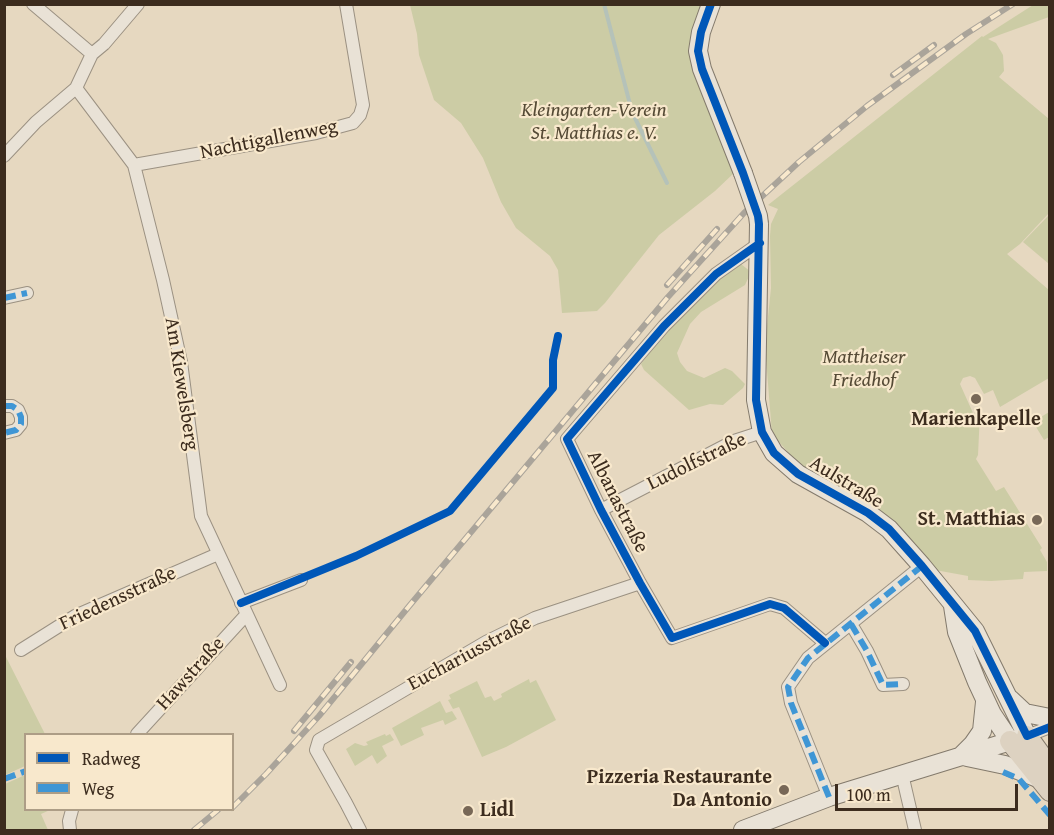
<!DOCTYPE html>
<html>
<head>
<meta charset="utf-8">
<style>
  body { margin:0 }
  #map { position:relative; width:1054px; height:835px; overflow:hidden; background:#e6d8c0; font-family:"Gentium Book Plus",serif }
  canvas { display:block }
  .frame { position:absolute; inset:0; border:6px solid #3c2c1e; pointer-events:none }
  .legend { position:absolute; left:24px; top:733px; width:210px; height:78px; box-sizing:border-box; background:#f8e8cc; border:2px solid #ad9d86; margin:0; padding:8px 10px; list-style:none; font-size:18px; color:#3c2c1e }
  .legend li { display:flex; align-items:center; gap:12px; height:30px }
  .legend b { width:30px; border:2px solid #ad9d86 }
  .scale { position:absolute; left:835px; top:784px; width:183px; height:27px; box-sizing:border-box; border:3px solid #3c2c1e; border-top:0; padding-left:8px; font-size:18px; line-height:21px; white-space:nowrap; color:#3c2c1e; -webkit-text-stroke:4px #f8e8cc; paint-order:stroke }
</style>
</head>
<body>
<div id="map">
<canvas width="1054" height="835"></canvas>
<div class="frame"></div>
<ul class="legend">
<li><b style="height:8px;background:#0057b8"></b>Radweg</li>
<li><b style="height:8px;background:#3f96d5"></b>Weg</li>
</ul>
<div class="scale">100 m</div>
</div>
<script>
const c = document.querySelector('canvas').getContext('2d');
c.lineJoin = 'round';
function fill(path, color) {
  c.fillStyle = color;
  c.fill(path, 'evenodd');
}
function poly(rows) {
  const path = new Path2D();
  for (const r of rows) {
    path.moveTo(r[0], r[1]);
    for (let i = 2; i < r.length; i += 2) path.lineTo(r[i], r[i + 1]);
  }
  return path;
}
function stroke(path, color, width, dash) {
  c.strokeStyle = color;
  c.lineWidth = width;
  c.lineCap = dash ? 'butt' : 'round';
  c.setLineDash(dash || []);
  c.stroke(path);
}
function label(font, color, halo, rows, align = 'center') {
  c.font = font + ' "Gentium Book Plus",serif';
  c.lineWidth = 4.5;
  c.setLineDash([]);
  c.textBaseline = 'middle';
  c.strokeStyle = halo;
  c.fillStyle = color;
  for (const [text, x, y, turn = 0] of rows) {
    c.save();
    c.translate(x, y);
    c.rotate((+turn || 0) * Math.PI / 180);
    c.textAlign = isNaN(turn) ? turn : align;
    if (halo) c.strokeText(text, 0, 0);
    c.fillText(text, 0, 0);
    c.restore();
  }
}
fill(poly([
  [410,5,701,5,695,22,693,40,734,173,715,191,659,235,605,303,597,311,562,313,558,270,550,256,516,228,501,202,483,158,461,123,434,100,419,55,417,34],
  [1033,5,1049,5,1049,17,988,39,996,43,1003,55,1004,71,999,77,1049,119,1049,213,1020,244,1007,254,1049,290,1049,378,1000,407,993,390,984,394,975,378,970,376,963,378,960,384,973,413,980,413,978,455,976,459,996,491,1004,487,1042,548,1040,550,1047,562,1047,571,1024,572,1023,579,991,581,968,580,968,576,935,570,828,483,795,460,772,434,765,346,771,288,770,236,771,224,778,209,768,205,982,36,983,37],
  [1049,215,1049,264,1023,242],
  [741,264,751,272,745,285,701,312,690,324,677,353,680,362,687,371,704,378,725,368,732,371,745,384,743,388,723,405,710,404,689,410,644,370,641,364,658,341,668,332,672,323,734,265],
  [1049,412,1049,437,1044,440,1033,422],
  [5,655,45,734,26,734,25,766,5,775],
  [529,679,530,683,536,680,556,720,506,747,482,757,459,707,453,709,448,700,451,699,449,695,477,681,485,698,491,696,494,701,502,697,501,694],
  [440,701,446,713,452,711,457,719,445,725,443,720,421,728,424,735,401,746,392,728],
  [385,734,386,736,390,734,394,740,382,746,387,756,377,764,372,755,355,766,346,749,355,743,364,746,368,745,366,742],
  [25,775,26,810,50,810,41,814,48,830,5,830,5,784]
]), '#cccca5');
stroke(poly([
  [604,4,632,112,667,183]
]), '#b5c2b9', 4);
const street = poly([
  [33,4,92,54],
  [76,88,134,165,163,280,181,362,201,516,280,685],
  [4,156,36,122,76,88,92,54,104,44,138,4],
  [134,165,316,133,353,123,360,115,363,105,346,4],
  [760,243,716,274,664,326,567,439,601,510,640,583,672,638,770,604,784,608,825,643],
  [4,298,27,293],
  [4,406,12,406,18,410,21,417,21,424,16,430,4,433],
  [601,510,734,441,762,432],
  [241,603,301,580],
  [851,624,867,651,883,685,903,684],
  [21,650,75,616,218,554],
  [137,734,246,615],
  [1027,736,1050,727],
  [902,774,915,830],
  [829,797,791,703,788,687,808,658,922,566],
  [70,830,69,821,72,810],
  [360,830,346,803,316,750,319,740,486,642,535,618,640,583]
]);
const secondary = poly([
  [711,4,701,32,698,51,702,69,743,173],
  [953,606,957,632,977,682,992,714,1010,741],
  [1010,699,1025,713,1050,718],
  [962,755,973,744,982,731,985,702],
  [967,757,1005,765,1040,779],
  [743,830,829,797,1027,736,975,631,922,566,889,529,868,513,798,474,774,453,762,432,756,400,759,224]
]);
const primary = poly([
  [1027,736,1050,768],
  [1010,741,1050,791]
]);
stroke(street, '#9b9182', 14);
stroke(secondary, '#837a6c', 20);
stroke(primary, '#837a6c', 22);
stroke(street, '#e9e2d6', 12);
stroke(secondary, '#e9e2d6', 18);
stroke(primary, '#ddd2c1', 20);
const rail = poly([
  [893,75,934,45],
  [667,285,717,229],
  [294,731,351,662],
  [232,808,266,774,319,716,410,605,668,297,744,213,799,162,867,106,966,34,1013,4],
  [194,830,218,810]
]);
stroke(rail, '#aaa49a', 6);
stroke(rail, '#f8e8cc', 4, [11]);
const secondaryBridge = poly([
  [743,173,758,216,759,224]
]);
stroke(secondaryBridge, '#837a6c', 20, []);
stroke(secondaryBridge, '#e9e2d6', 18);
stroke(poly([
  [4,298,27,293],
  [4,406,12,406,18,410,21,417,21,424,16,430,4,433],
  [851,624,867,651,883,685,903,684],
  [1003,772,1019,779,1050,815],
  [4,779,26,771],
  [829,797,791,703,788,687,808,658,922,566]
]), '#3f96d5', 6, [12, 6]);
stroke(poly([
  [711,4,701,32,698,51,702,69,743,173,758,216,759,224,756,400,762,432,774,453,798,474,868,513,889,529,922,566,975,631,1027,736,1050,727],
  [760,243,716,274,664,326,567,439,601,510,640,583,672,638,770,604,784,608,825,643],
  [241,603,356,556,450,511,553,388,553,360,558,336]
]), '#0057b8', 8);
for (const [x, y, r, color] of [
  [976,399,6,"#786857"],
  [1037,520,6,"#786857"],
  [784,790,6,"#786857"],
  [468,811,6,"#786857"]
]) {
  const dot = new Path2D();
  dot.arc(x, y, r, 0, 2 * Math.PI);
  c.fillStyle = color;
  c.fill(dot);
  stroke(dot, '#f8e8cc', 2);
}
label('italic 20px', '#554a35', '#f8e8cc', [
  ["Kleingarten-Verein",594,111],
  ["St. Matthias e. V.",594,134],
  ["Mattheiser",864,358],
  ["Friedhof",864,381]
]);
label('20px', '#3c2c1e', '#f8e8cc', [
  ["Nachtigallenweg",269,140,-11],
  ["Am Kiewelsberg",181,384,81],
  ["Ludolfstraße",697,462,-26],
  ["Aulstraße",846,483,31],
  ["Albanastraße",617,502,63],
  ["Friedensstraße",118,599,-25],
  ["Euchariusstraße",470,654,-28],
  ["Hawstraße",191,674,-48]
]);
label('bold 20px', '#3c2c1e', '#f8e8cc', [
  ["Marienkapelle",976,420,"center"],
  ["St. Matthias",1025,520],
  ["Pizzeria Restaurante",772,778],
  ["Da Antonio",772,801],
  ["Lidl",480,811,"left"]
], 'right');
</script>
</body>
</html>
